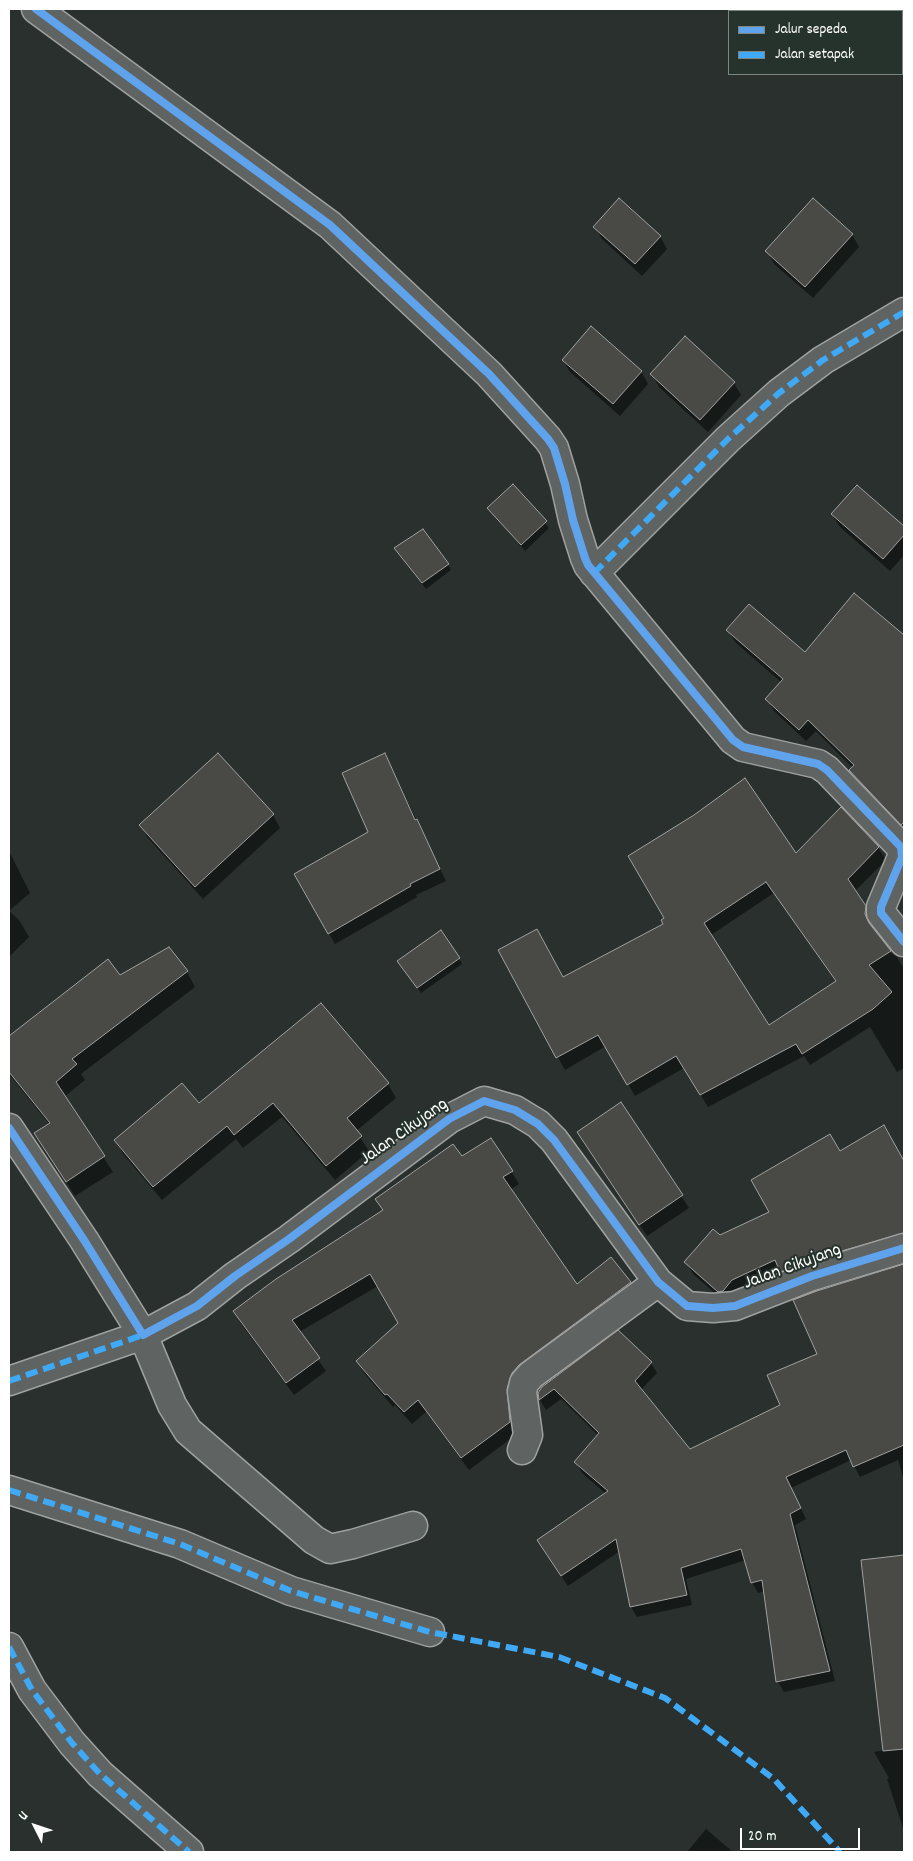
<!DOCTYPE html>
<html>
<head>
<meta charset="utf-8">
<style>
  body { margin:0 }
  #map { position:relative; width:913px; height:1861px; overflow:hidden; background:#29302d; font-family:Dekko,sans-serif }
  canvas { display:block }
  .frame { position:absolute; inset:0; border:10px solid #fff; pointer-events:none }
  .legend { position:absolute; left:728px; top:10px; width:175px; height:65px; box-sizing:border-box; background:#26332d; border:1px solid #7d8581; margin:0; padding:6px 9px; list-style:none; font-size:15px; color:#fff }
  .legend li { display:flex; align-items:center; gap:10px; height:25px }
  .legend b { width:25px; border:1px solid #7d8581 }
  .north { position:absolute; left:10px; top:1801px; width:50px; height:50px; -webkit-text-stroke:4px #26332d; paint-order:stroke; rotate:311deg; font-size:14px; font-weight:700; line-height:20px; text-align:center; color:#fff }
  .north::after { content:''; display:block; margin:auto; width:18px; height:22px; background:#fff; clip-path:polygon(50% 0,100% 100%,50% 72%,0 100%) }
  .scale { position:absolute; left:740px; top:1828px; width:120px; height:22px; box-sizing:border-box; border:2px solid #fff; border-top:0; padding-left:6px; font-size:15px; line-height:18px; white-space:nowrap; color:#fff; -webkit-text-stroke:4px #26332d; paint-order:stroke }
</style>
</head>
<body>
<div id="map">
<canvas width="913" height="1861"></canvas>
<div class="frame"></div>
<ul class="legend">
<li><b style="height:6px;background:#60a3ed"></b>Jalur sepeda</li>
<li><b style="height:6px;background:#3fa9f5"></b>Jalan setapak</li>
</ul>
<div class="north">U</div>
<div class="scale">20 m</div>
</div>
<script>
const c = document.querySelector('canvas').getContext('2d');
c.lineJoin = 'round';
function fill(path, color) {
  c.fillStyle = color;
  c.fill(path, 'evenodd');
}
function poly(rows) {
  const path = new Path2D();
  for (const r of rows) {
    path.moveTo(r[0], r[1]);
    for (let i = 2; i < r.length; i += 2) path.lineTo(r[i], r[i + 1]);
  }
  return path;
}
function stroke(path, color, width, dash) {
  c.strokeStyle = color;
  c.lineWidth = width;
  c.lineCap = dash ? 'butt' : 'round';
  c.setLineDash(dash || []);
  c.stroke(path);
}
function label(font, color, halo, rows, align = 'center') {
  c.font = font + ' Dekko,sans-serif';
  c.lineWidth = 4;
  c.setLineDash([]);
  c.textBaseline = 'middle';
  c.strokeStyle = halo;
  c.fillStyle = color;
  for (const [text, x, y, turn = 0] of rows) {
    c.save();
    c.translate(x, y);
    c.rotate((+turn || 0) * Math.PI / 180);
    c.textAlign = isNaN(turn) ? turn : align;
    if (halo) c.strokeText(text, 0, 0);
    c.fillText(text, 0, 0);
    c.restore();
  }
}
fill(poly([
  [595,227,660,236,667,249,642,276,602,239],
  [852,234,859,247,813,298,774,264,767,251],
  [685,338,734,383,741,395,708,432,659,387,652,374],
  [563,360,641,371,648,384,620,416,570,372],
  [513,486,549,528,525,551,489,508],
  [857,487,904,528,904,555,890,571,840,527,832,515],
  [399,554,448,564,451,570,426,589],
  [855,595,904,636,904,831,858,783,851,771,853,768,816,731,806,741,774,711,767,699,782,683,735,642,728,630,805,654],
  [218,755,273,815,280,828,203,899,148,838,141,826],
  [385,755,446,881,416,895,417,897,335,944,296,875,370,832],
  [841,808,878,848,886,860,855,891,872,919,873,930,891,953,897,957,904,969,904,1068,897,1072,870,1027,810,1065,804,1056,708,1107,684,1068,635,1096,606,1046,565,1070,500,951,563,978,795,855],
  [774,893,836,982,768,1027,711,935],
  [9,851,30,893,9,911],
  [9,911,19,920,29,937,9,957],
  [169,948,187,972,195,987,81,1074,85,1080,64,1097,113,1172,75,1196,45,1149,50,1125,9,1074,9,1038,108,961,120,976],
  [459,958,462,964,421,993,402,967],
  [388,1084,396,1098,356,1131,369,1151,335,1180,282,1117,243,1148,236,1139,162,1200,123,1154,115,1140,199,1105],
  [620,1104,689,1208,647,1236,585,1144],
  [883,1127,904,1164,904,1246,788,1283,782,1272,739,1292,726,1303,693,1274,686,1262,720,1237,771,1213,839,1153],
  [491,1139,519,1184,510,1190,577,1286,611,1259,630,1283,637,1295,526,1377,517,1434,469,1470,426,1412,412,1424,395,1405,393,1407,364,1373,357,1361,400,1323,378,1286,299,1332,326,1371,294,1395,241,1324,234,1311],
  [904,1280,904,1480,898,1460,860,1477,851,1460,791,1488,806,1519,795,1525,835,1681,784,1692,778,1682,765,1591,758,1593,752,1582,746,1560,686,1579,692,1605,637,1617,631,1607,620,1551,568,1586,544,1551,606,1494,582,1473,576,1462,599,1436,561,1399,546,1410,540,1400,539,1393,618,1332,651,1363,657,1373,641,1390,689,1451,782,1405,819,1354,879,1286],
  [904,1556,904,1831,887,1779,889,1778,874,1752,884,1750,862,1561],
  [706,1829,733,1852,687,1852]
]), '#0007');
const building = poly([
  [619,198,661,236,635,264,593,227,619,198],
  [813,198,853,234,805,287,765,251,813,198],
  [591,326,642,371,613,404,562,360,591,326],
  [685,336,735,382,700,420,650,374,685,336],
  [513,484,547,521,521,545,487,508,513,484],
  [857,485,904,526,904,535,883,559,831,514,857,485],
  [423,529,449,564,422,583,394,548,423,529],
  [854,593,904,635,904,822,901,825,849,770,854,765,808,720,799,730,765,699,783,679,726,630,749,604,805,652,854,593],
  [218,753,274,814,195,887,139,825,218,753],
  [385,753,415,820,417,819,440,869,410,884,411,886,328,934,294,874,368,832,342,773,385,753],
  [745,778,796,853,841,807,879,847,848,879,866,906,865,914,869,923,891,951,869,965,892,992,873,1009,802,1054,796,1044,700,1095,676,1056,627,1085,598,1035,556,1058,498,950,537,929,563,977,663,924,661,920,664,918,628,856,694,815,745,778],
  [766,882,836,981,769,1025,704,923,766,882],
  [441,930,460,958,417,988,397,961,441,930],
  [169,947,188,971,72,1059,77,1064,56,1082,105,1156,66,1182,34,1133,50,1123,9,1072,9,1036,108,959,120,975,169,947],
  [321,1003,389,1083,347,1118,362,1136,326,1166,273,1103,234,1135,227,1126,153,1187,114,1140,182,1083,199,1103,321,1003],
  [621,1102,683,1195,639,1225,577,1132,621,1102],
  [884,1125,904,1161,904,1233,807,1261,780,1272,775,1260,732,1280,723,1291,718,1292,684,1262,713,1229,720,1235,769,1212,751,1180,830,1134,840,1151,884,1125],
  [491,1138,513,1171,503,1177,577,1284,611,1257,631,1282,519,1365,512,1373,507,1389,510,1422,461,1458,418,1400,404,1412,387,1394,385,1395,356,1361,398,1323,370,1274,292,1320,320,1358,286,1383,233,1311,276,1279,383,1210,375,1199,453,1144,462,1156,491,1138],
  [904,1264,904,1445,853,1467,846,1450,786,1477,801,1508,790,1514,830,1671,776,1682,762,1580,751,1583,741,1549,681,1568,687,1595,630,1607,616,1539,561,1576,537,1540,608,1491,574,1462,599,1433,554,1389,539,1400,538,1393,542,1387,618,1330,652,1362,635,1381,690,1449,780,1405,767,1375,817,1354,793,1300,817,1291,904,1264],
  [904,1555,904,1749,883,1751,861,1560,904,1555]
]);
fill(building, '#494a46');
stroke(building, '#9fa2a0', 1);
const minor = poly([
  [36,9,330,225,489,374,548,439,554,448,565,484,573,520,585,558,588,565,733,740,743,747,818,764,827,770,901,847,902,857,881,907,881,913,904,942],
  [594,573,728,439,779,393,823,360,904,312],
  [9,1128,84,1240,143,1335,197,1306,235,1276,289,1239,449,1119,484,1101,515,1110,538,1124,554,1140,658,1282,687,1306,713,1308,735,1306,812,1276,904,1248],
  [9,1381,143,1335,172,1405,188,1431,314,1540,330,1549,353,1544,413,1526],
  [522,1450,528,1435,522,1392,524,1383,531,1375,658,1282],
  [9,1490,180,1544,291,1591,430,1632],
  [9,1647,32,1690,72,1743,100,1774,189,1852]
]);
stroke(minor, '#9fa2a0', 31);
stroke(minor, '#5f6362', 28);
stroke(poly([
  [594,573,728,439,779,393,823,360,904,312],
  [9,1381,143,1335],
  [9,1490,180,1544,291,1591,430,1632,559,1657,665,1698,774,1779,840,1852],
  [9,1647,32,1690,72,1743,100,1774,189,1852]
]), '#3fa9f5', 6, [12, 6]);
stroke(poly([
  [36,9,330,225,489,374,548,439,554,448,565,484,573,520,585,558,588,565,733,740,743,747,818,764,827,770,901,847,902,857,881,907,881,913,904,942],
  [9,1128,84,1240,143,1335,197,1306,235,1276,289,1239,449,1119,484,1101,515,1110,538,1124,554,1140,658,1282,687,1306,713,1308,735,1306,812,1276,904,1248]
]), '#60a3ed', 8);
label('19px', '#fff', '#26332d', [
  ["Jalan Cikujang",405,1133,-35],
  ["Jalan Cikujang",793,1268,-20]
]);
</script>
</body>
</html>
